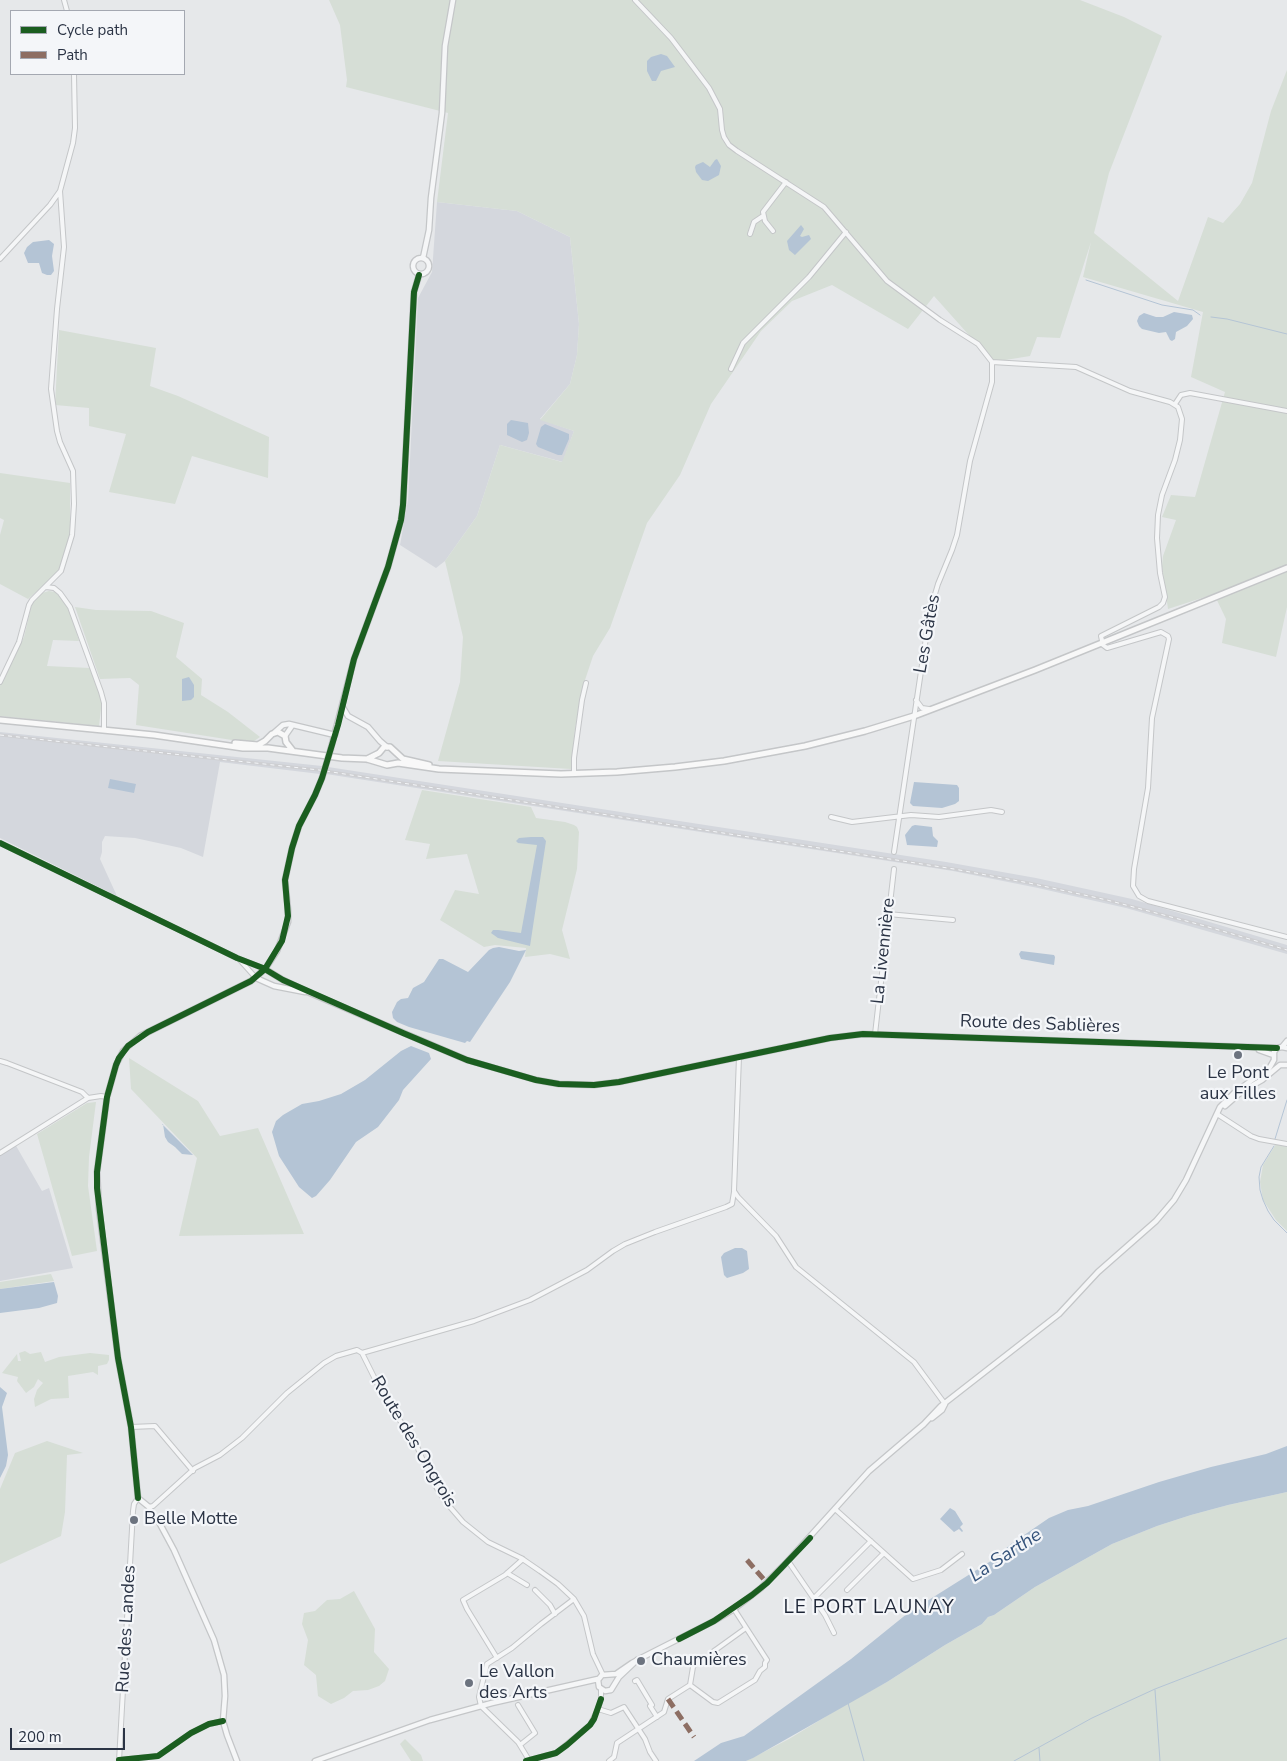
<!DOCTYPE html>
<html>
<head>
<meta charset="utf-8">
<style>
  body { margin:0 }
  #map { position:relative; width:1287px; height:1761px; overflow:hidden; background:#e6e8ea; font-family:"Nunito Sans",sans-serif }
  canvas { display:block }
  .legend { position:absolute; left:10px; top:10px; width:175px; height:65px; box-sizing:border-box; background:#f4f6f9; border:1px solid #a4a8b1; margin:0; padding:6px 9px; list-style:none; font-size:15px; color:#2b3445 }
  .legend li { display:flex; align-items:center; gap:10px; height:25px }
  .legend b { width:25px; border:1px solid #a4a8b1 }
  .scale { position:absolute; left:10px; top:1728px; width:115px; height:22px; box-sizing:border-box; border:2px solid #2b3445; border-top:0; padding-left:6px; font-size:15px; line-height:18px; white-space:nowrap; color:#2b3445; -webkit-text-stroke:4px #f4f6f9; paint-order:stroke }
</style>
</head>
<body>
<div id="map">
<canvas width="1287" height="1761"></canvas>
<ul class="legend">
<li><b style="height:6px;background:#1b5e20"></b>Cycle path</li>
<li><b style="height:6px;background:#8d6e63"></b>Path</li>
</ul>
<div class="scale">200 m</div>
</div>
<script>
const c = document.querySelector('canvas').getContext('2d');
c.lineJoin = 'round';
function fill(path, color) {
  c.fillStyle = color;
  c.fill(path, 'evenodd');
}
function poly(rows) {
  const path = new Path2D();
  for (const r of rows) {
    if (r.length === 3) {
      path.moveTo(r[0] + r[2], r[1]);
      path.arc(r[0], r[1], r[2], 0, 2 * Math.PI);
      continue;
    }
    path.moveTo(r[0], r[1]);
    for (let i = 2; i < r.length; i += 2) path.lineTo(r[i], r[i + 1]);
  }
  return path;
}
function stroke(path, color, width, dash) {
  c.strokeStyle = color;
  c.lineWidth = width;
  c.lineCap = dash ? 'butt' : 'round';
  c.setLineDash(dash || []);
  c.stroke(path);
}
function label(font, color, halo, rows, align = 'center') {
  c.font = font + ' "Nunito Sans",sans-serif';
  c.lineWidth = 4.5;
  c.setLineDash([]);
  c.textBaseline = 'middle';
  c.strokeStyle = halo;
  c.fillStyle = color;
  for (const [text, x, y, turn = 0] of rows) {
    c.save();
    c.translate(x, y);
    c.rotate((+turn || 0) * Math.PI / 180);
    c.textAlign = isNaN(turn) ? turn : align;
    if (halo) c.strokeText(text, 0, 0);
    c.fillText(text, 0, 0);
    c.restore();
  }
}
fill(poly([
  [437,202,517,211,570,237,579,324,577,355,570,384,540,419,574,431,563,462,500,445,477,516,445,561,436,568,400,545,408,500,418,298,432,272],
  [0,732,322,766,320,774,220,762,203,857,181,848,135,838,105,836,102,842,102,852,100,859,117,896,0,838],
  [328,767,946,862,1036,878,1132,899,1287,945,1287,954,1126,908,1038,888,953,871,326,774],
  [15,1144,42,1191,49,1188,73,1268,0,1281,0,1153]
]), '#d4d7dd');
fill(poly([
  [329,0,1080,0,1124,17,1162,36,1109,173,1094,233,1178,301,1208,217,1223,223,1240,204,1252,183,1271,111,1287,70,1287,607,1276,657,1222,643,1226,619,1214,594,1168,609,1162,566,1163,556,1176,520,1162,517,1171,495,1195,497,1225,392,1191,377,1203,312,1083,277,1091,242,1060,338,1037,337,1030,356,993,362,934,296,908,329,832,285,792,301,761,331,711,404,680,475,647,523,610,628,593,656,582,689,575,729,571,769,438,761,460,682,463,637,445,561,477,516,500,445,562,462,574,431,540,420,570,384,577,355,579,324,570,237,517,211,437,202,448,113,346,87,347,80,340,25],
  [59,330,156,348,150,386,178,396,269,437,268,478,192,456,175,504,109,492,126,434,89,426,89,408,55,405],
  [0,473,70,483,70,537,58,573,28,599,0,584,0,535,4,520,0,518],
  [49,591,55,592,64,601,70,611,79,641,53,640,47,666,90,668,102,700,99,726,0,716,0,685,24,637,31,607,34,599,42,593],
  [75,607,96,610,151,611,184,623,176,657,202,679,201,695,228,712,260,737,251,743,136,725,139,685,130,678,100,679],
  [422,790,531,807,536,818,565,822,574,825,577,827,579,832,577,869,562,930,570,959,550,954,525,957,526,948,495,945,484,947,440,920,455,890,479,894,467,854,426,859,430,844,405,840],
  [129,1058,198,1101,220,1136,258,1128,304,1234,179,1236,197,1158,131,1089],
  [96,1102,89,1157,88,1186,97,1251,72,1256,37,1134,87,1103],
  [1276,1144,1287,1146,1287,1231,1276,1220,1263,1200,1260,1182,1263,1165],
  [51,1274,54,1281,0,1289,0,1282],
  [25,1351,30,1354,41,1352,45,1362,59,1357,90,1353,109,1355,109,1360,107,1364,98,1366,98,1375,93,1372,68,1376,69,1398,51,1399,35,1407,34,1399,37,1390,43,1383,38,1379,34,1387,26,1393,17,1381,18,1377,2,1373,17,1354,18,1361,21,1361,19,1353],
  [47,1441,83,1453,67,1455,65,1512,61,1536,0,1564,0,1489,15,1453],
  [1287,1492,1287,1761,746,1761,789,1739,848,1703,887,1682,945,1645,982,1624,988,1617,994,1615,1035,1587,1112,1544,1157,1526,1191,1515,1228,1505],
  [354,1591,375,1629,374,1652,389,1669,385,1681,379,1686,368,1690,353,1691,344,1698,331,1704,318,1696,316,1675,304,1665,308,1640,302,1624,304,1613,315,1611,327,1600,340,1599],
  [405,1739,421,1755,423,1761,411,1761,400,1744]
]), '#d6ded6');
fill(poly([
  [661,54,667,56,675,67,661,71,656,81,652,81,647,71,647,61,651,57],
  [717,159,721,166,719,175,708,181,702,180,696,172,695,167,696,165,703,162,710,167,715,160],
  [801,225,804,229,800,236,802,237,809,235,811,239,795,255,789,250,787,241],
  [49,240,54,244,52,256,54,271,51,275,47,275,42,273,39,263,28,263,24,253,27,247,33,242],
  [1174,312,1192,315,1193,319,1187,326,1176,332,1175,339,1172,341,1170,340,1166,332,1159,333,1142,329,1139,326,1137,321,1139,316,1144,313,1156,317,1163,317],
  [511,420,528,423,529,433,527,440,522,442,507,435,507,424],
  [545,424,569,434,569,439,562,455,558,455,538,447,536,444,541,427],
  [189,677,194,685,194,697,191,700,182,701,182,679],
  [110,779,136,784,134,793,108,788],
  [914,782,957,785,959,788,959,801,955,804,942,808,913,806,910,803],
  [915,825,932,827,933,836,938,841,937,847,907,845,905,835,912,826],
  [531,837,543,837,546,841,530,946,498,938,491,933,493,930,498,930,521,933,537,845,518,843,516,841,519,838],
  [499,947,519,951,526,950,510,982,470,1042,467,1041,465,1043,409,1027,397,1022,393,1018,392,1012,397,1002,401,999,408,998,413,988,424,982,439,959,443,959,468,972,489,950,493,948],
  [1021,951,1054,955,1055,957,1054,965,1021,959,1019,954],
  [411,1046,429,1053,431,1059,403,1090,399,1100,378,1127,356,1142,330,1180,316,1196,312,1198,299,1187,279,1156,272,1132,276,1121,283,1115,302,1104,319,1101,341,1094,365,1080,401,1051],
  [163,1124,162,1124,193,1155,182,1154,175,1147,168,1142,165,1137],
  [735,1248,742,1248,747,1251,749,1269,743,1273,727,1278,724,1275,721,1257,724,1253],
  [54,1282,58,1296,57,1303,39,1308,0,1313,0,1289],
  [0,1387,7,1393,2,1407,8,1455,6,1466,0,1478],
  [1287,1446,1287,1492,1228,1505,1191,1515,1157,1526,1112,1544,1035,1587,994,1615,988,1617,982,1624,945,1645,887,1682,753,1758,746,1761,694,1761,721,1743,744,1736,851,1659,908,1613,994,1559,1011,1544,1049,1518,1068,1510,1088,1506,1159,1482,1211,1467,1266,1454],
  [950,1508,955,1511,963,1524,960,1527,963,1531,962,1532,959,1529,954,1532,940,1519]
]), '#b4c4d5');
stroke(poly([
  [1086,280,1162,305,1193,310,1200,315],
  [1211,317,1227,319,1287,334],
  [1275,1139,1287,1100],
  [1274,1146,1261,1167,1259,1177,1260,1190,1263,1200,1268,1211,1274,1220,1287,1233],
  [1155,1690,1160,1761],
  [848,1703,864,1761],
  [1039,1748,1040,1761],
  [1014,1761,1092,1718,1155,1689,1287,1638]
]), '#b4c4d5', 1);
const minor = poly([
  [64,0,67,11],
  [635,0,671,38,709,88,720,109,722,130,724,137,729,145,737,151,824,207,887,281,940,320,978,344,992,362,992,382,970,461,957,535,952,550,938,584,930,611,894,852],
  [773,231,765,221,763,212,786,182],
  [750,234,754,222,763,216],
  [0,259,50,205,60,191],
  [992,362,1076,367,1130,391,1170,402,1178,407,1182,419,1180,440,1175,460,1162,495,1158,515,1157,538,1160,573,1165,597,1163,603,1159,607,1101,636,1103,645,1107,648,1161,632,1168,636,1169,639,1152,718,1148,788,1134,869,1133,886,1139,896,1148,901,1287,937],
  [731,369,743,343,809,277,846,232],
  [1175,404,1181,395,1190,393,1287,411],
  [46,587,54,588,60,593,70,607,101,692,104,703,104,729],
  [0,682,19,642,29,605,32,600,61,571,72,535,74,504,73,471,60,442,57,431,51,389,57,309,64,247,60,191,73,143,75,128,74,74],
  [916,700,922,708,929,709],
  [574,774,574,758,582,700,586,683],
  [831,817,852,822,911,815,939,817,991,810,1002,812],
  [0,843,237,958,265,969],
  [888,914,953,920],
  [239,959,256,978],
  [875,1034,894,869],
  [739,1057,734,1191,738,1197,776,1236,796,1267,914,1362,945,1404],
  [0,1061,7,1063,82,1092,88,1098],
  [1217,1114,1251,1136,1259,1139,1287,1144],
  [0,1153,88,1098,101,1096,107,1097],
  [362,1353,388,1405,414,1439,429,1475,444,1500,463,1522,488,1542,521,1558,540,1571,558,1584,574,1599,584,1616,593,1654,603,1675],
  [362,1353,474,1321,530,1300,587,1270,613,1251,625,1244,655,1232,726,1207,732,1204,734,1192],
  [131,1427,155,1426,193,1471],
  [149,1507,153,1506,195,1468,220,1455,242,1438,287,1393,324,1363,336,1356,357,1350,362,1353],
  [835,1509,913,1579,941,1570,962,1554],
  [788,1561,825,1615,834,1633],
  [507,1573,527,1585],
  [535,1590,550,1605,555,1614],
  [847,1590,884,1553],
  [814,1598,871,1541],
  [714,1651,746,1628],
  [497,1658,467,1609,463,1600,505,1575,523,1559],
  [635,1681,637,1680,652,1705,650,1706,657,1717],
  [690,1685,693,1667,700,1658],
  [518,1705,535,1733,520,1745],
  [598,1709,611,1713,624,1707,645,1739,650,1752,656,1761],
  [119,1760,158,1756,191,1733,209,1724,223,1721],
  [529,1760,518,1742,481,1706,479,1697,487,1664,512,1648,541,1624,574,1599],
  [119,1761,133,1511,134,1504,138,1498],
  [526,1761,556,1753,590,1725,598,1709,601,1699,601,1690],
  [609,1761,614,1757,617,1743,664,1712,668,1699,690,1685,713,1702,718,1703,755,1680,760,1671,765,1667,765,1663,767,1660,734,1609]
]);
const tertiary = poly([
  [421,266,8],
  [423,258,429,230,431,198,442,113,445,46,453,0],
  [342,706,348,716,368,727,380,741,387,747],
  [275,732,283,725,289,724,335,735],
  [285,736,292,726],
  [331,748,354,659,388,567,401,520,403,505,414,292,419,275],
  [265,969,283,980,310,993,467,1060,536,1080,559,1084,594,1085,619,1082,830,1038,863,1034,1277,1048],
  [256,978,274,986,305,992],
  [1282,1047,1287,1041],
  [1259,1050,1273,1055],
  [1225,1106,1241,1092,1262,1080,1280,1065,1287,1065],
  [932,1418,942,1410,945,1404],
  [923,1425,941,1406,1059,1314,1098,1272,1156,1221,1174,1200,1186,1180,1220,1107,1234,1093,1270,1067,1274,1060,1274,1052,1277,1048,1282,1047,1287,1048],
  [637,1660,619,1677,611,1690,605,1691,599,1687,598,1680,602,1675,616,1674,632,1663,643,1657,714,1621,734,1609,761,1588,785,1564,869,1471,924,1424],
  [237,1761,227,1735,223,1721,225,1696,224,1675,214,1640,174,1550,160,1524,151,1512,149,1507,138,1498,131,1427,118,1358,99,1209,97,1172,107,1097,116,1065,123,1051,140,1036,251,981,265,969,277,951,288,922,288,910,285,880,292,848,299,826,315,795,322,778],
  [315,1761,430,1720,492,1703,598,1679]
]);
const secondary = poly([
  [0,720,154,735,243,748,268,748,342,758,367,759,387,765,398,763,439,769,561,774,617,772,675,767,724,761,805,746,865,731,914,716,1035,670,1287,568],
  [235,743,258,745,265,741,272,734,278,732,285,736,286,742,293,751],
  [367,759,379,753,384,747,390,747,403,759,429,765]
]);
stroke(minor, '#c4c6c8', 6);
stroke(tertiary, '#c4c6c8', 7);
stroke(secondary, '#c4c6c8', 8);
stroke(minor, '#f5f6f7', 4);
stroke(tertiary, '#f5f6f7', 4.5);
stroke(secondary, '#f8f8f8', 5);
const rail = poly([
  [0,735,319,770,954,869,1029,883,1107,900,1205,926,1287,950]
]);
stroke(rail, '#cecfd2', 3);
stroke(rail, '#f4f6f9', 1, [4]);
const tertiaryBridge = poly([
  [322,778,331,748]
]);
stroke(tertiaryBridge, '#c4c6c8', 7, []);
stroke(tertiaryBridge, '#f5f6f7', 4.5);
stroke(poly([
  [747,1560,767,1583],
  [668,1699,694,1737]
]), '#8d6e63', 5, [10, 5]);
stroke(poly([
  [0,843,237,958,263,968,283,980,403,1033,467,1060,536,1080,559,1084,594,1085,619,1082,830,1038,863,1034,1277,1048],
  [138,1498,131,1427,118,1358,97,1188,97,1172,107,1097,116,1065,119,1058,128,1046,148,1032,251,981,265,969,282,941,288,916,285,880,292,848,299,826,315,795,322,778,338,725,354,659,388,567,401,520,403,505,414,292,419,275],
  [679,1639,714,1621,752,1595,767,1583,810,1538],
  [119,1760,158,1756,191,1733,209,1724,223,1721],
  [526,1761,556,1753,567,1745,590,1725,594,1719,601,1699]
]), '#1b5e20', 6);
for (const [x, y, r, color] of [
  [1238,1055,5,"#6c737f"],
  [134,1520,5,"#6c737f"],
  [641,1661,5,"#6c737f"],
  [469,1683,5,"#6c737f"]
]) {
  const dot = new Path2D();
  dot.arc(x, y, r, 0, 2 * Math.PI);
  c.fillStyle = color;
  c.fill(dot);
  stroke(dot, '#f4f6f9', 2);
}
label('18px', '#2b3445', '#f4f6f9', [
  ["Les Gâtès",928,634,-80],
  ["La Livennière",884,951,-84],
  ["Route des Sablières",1040,1025,2],
  ["Route des Ongrois",413,1442,59],
  ["Rue des Landes",127,1629,-87]
]);
label('18px', '#2b3445', '#f4f6f9', [
  ["Le Pont",1238,1074,"center"],
  ["aux Filles",1238,1095,"center"],
  ["Belle Motte",144,1520],
  ["Chaumières",651,1661],
  ["Le Vallon",479,1673],
  ["des Arts",479,1694]
], 'left');
label('italic 19px', '#34527a', '#f4f6f9', [
  ["La Sarthe",1006,1556,-33]
]);
c.letterSpacing = '1px';
label('19px', '#1d2536', '#f4f6f9', [
  ["LE PORT LAUNAY",869,1608]
]);
c.letterSpacing = '0px';
</script>
</body>
</html>
